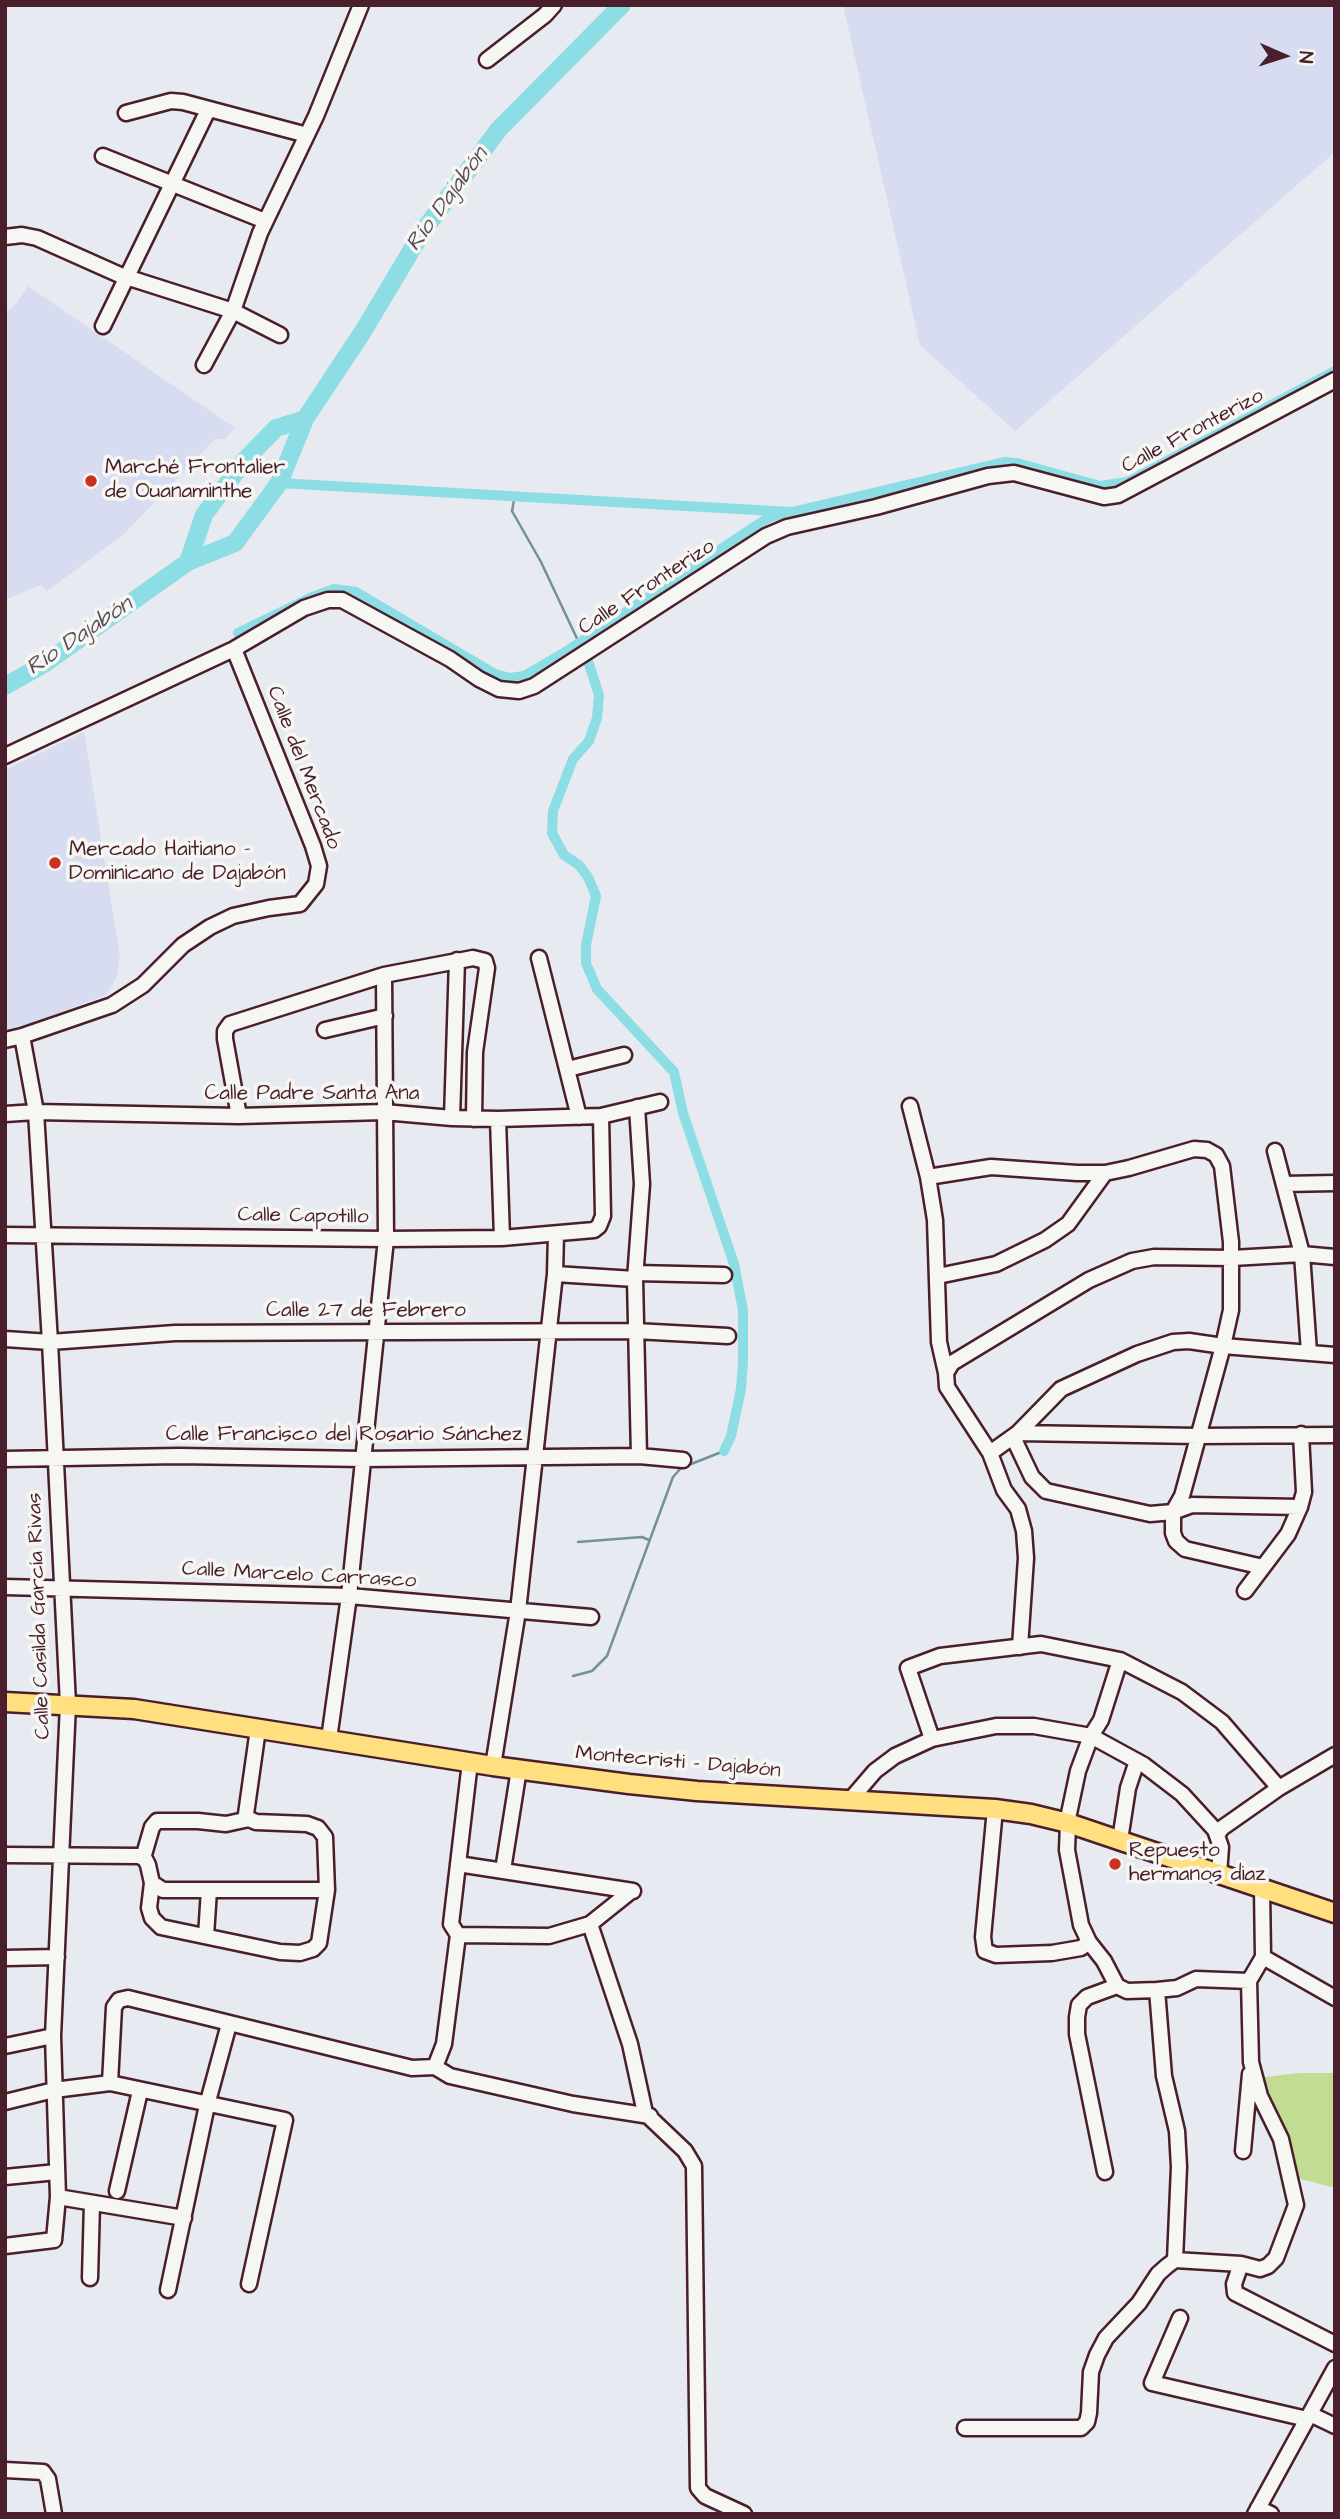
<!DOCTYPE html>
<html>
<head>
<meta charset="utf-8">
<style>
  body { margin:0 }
  #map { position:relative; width:1340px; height:2519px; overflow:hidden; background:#e8eaf1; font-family:"Architects Daughter",sans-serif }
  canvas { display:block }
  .frame { position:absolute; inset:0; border:7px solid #4a1f2b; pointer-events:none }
  .north { position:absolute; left:1249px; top:21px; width:70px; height:70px; -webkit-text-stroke:5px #f6f6f2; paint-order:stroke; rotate:93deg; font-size:19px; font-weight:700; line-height:28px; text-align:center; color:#4a1f2b }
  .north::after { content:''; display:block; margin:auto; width:24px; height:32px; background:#4a1f2b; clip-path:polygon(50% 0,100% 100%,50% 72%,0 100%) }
</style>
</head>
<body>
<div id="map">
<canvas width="1340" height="2519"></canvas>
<div class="frame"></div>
<div class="north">N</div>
</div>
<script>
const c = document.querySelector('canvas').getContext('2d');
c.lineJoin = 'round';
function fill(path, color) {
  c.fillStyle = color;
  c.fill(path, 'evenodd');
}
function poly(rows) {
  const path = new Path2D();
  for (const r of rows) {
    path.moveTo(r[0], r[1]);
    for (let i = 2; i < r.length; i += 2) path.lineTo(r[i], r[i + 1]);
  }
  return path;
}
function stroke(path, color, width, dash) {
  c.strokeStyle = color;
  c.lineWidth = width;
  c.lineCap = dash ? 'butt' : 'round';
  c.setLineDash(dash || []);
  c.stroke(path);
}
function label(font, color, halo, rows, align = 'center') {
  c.font = font + ' "Architects Daughter",sans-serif';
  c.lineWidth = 7;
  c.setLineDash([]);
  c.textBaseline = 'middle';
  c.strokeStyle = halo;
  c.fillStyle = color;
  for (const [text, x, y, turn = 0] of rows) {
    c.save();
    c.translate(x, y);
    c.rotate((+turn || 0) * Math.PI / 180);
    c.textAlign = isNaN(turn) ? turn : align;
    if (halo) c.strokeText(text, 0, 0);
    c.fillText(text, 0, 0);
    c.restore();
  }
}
fill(poly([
  [843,5,1335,5,1335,152,1015,431,920,345],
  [28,286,235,428,225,439,215,439,124,534,47,591,41,585,5,600,5,313,16,304],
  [84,732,120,957,116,979,106,995,23,1026,5,1029,5,770]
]), '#d8dcf0');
fill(poly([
  [1299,2073,1335,2073,1335,2188,1297,2178,1287,2138,1257,2078]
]), '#c3dc93');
stroke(poly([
  [515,495,512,511,541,562,580,645],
  [578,1542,642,1537,649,1540],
  [573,1676,592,1671,607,1656,673,1477,681,1468,724,1451]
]), '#72919a', 2.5);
stroke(poly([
  [279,483,792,512,1004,462,1017,463,1100,486,1128,482,1335,371],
  [238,633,310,598,334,589,356,592,495,674,510,678,524,676,567,651,768,518,782,514],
  [588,661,599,695,597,718,589,741,573,759,553,811,552,833,564,855,579,865,588,877,596,896,586,945,586,963,597,989,674,1072,683,1113,734,1264,743,1310,743,1362,741,1389,731,1436,724,1451]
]), '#8cdde4', 10);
stroke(poly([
  [188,562,204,515,244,461,276,428,305,419],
  [5,686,44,664,188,562,235,543,279,483,305,419,362,333,423,231,499,129,622,5]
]), '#8cdde4', 18);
const minor = poly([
  [487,60,545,15,554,5],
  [126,113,171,101,183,102,307,135],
  [103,156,265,221],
  [5,237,22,235,37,238,120,275,233,311,204,365],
  [103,326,208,110],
  [280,335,233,311,260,233,316,116,361,5],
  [5,756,234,649,304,608,328,600,342,600,450,659,479,679,499,689,519,691,534,686,766,536,787,527,876,507,988,476,1014,473,1104,497,1118,495,1335,380],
  [539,958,579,1117],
  [325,1030,385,1016],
  [5,1040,22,1036,112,1005,143,985,183,945,210,927,233,916,269,908,300,904,316,884,319,866,313,846,234,649],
  [568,1069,624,1055],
  [910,1106,928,1177,935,1220,939,1342,946,1373],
  [637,1107,642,1184,635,1279,639,1456],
  [5,1114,36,1112,239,1116,384,1112,452,1118,498,1119,601,1116,660,1102],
  [239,1116,225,1039,225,1031,230,1024,384,975,473,958,485,961,487,968,475,1052,474,1119],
  [452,1118,457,960],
  [498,1119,502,1238],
  [1275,1151,1302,1254,1309,1352],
  [928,1177,991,1167,1077,1173,1105,1173,1129,1168,1194,1149,1207,1150,1216,1155,1222,1166,1231,1242,1231,1310,1223,1346,1182,1496,1173,1512,1173,1533,1176,1541,1185,1549,1263,1567],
  [1284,1184,1335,1183],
  [5,1235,386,1239,502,1238,594,1230,599,1226,603,1216,601,1116],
  [636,1273,724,1275],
  [555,1274,635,1279],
  [938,1276,996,1264,1045,1240,1068,1224,1105,1173],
  [5,1339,50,1342,175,1333,635,1331,728,1336],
  [1018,1433,1061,1389,1137,1354,1173,1342,1189,1341,1223,1346,1335,1355],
  [1013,1437,1032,1477,1046,1491,1150,1514,1173,1512,1192,1505,1300,1507],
  [990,1453,1018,1433,1198,1436,1335,1435],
  [5,1459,179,1456,364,1459,639,1456,683,1460],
  [5,1587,349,1596,591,1617],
  [1245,1591,1288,1534,1300,1507,1304,1492,1301,1434],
  [1020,1647,1026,1558,1024,1531,1018,1509,1004,1490,990,1453,947,1387,946,1373,952,1363,1089,1280,1132,1261,1154,1257,1232,1258,1302,1254,1335,1257],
  [329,1739,349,1596,386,1239,384,975],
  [932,1739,908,1668,940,1656,1041,1644,1120,1660,1182,1692,1222,1722,1279,1788],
  [493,1766,518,1611,555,1274,556,1234],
  [851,1799,875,1771,895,1756,932,1739,996,1726,1034,1726,1091,1736,1144,1765,1182,1794,1215,1830,1221,1847,1219,1874],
  [995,1809,983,1937,985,1951,996,1955,1052,1953,1081,1948,1089,1942],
  [1067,1823,1078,1771,1091,1736,1101,1720,1120,1660],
  [1068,1823,1067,1850,1081,1925,1089,1942,1104,1961,1117,1986,1127,1991,1157,1990,1177,1988,1196,1979,1249,1981,1263,1957,1335,1998],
  [1217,1835,1222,1828,1279,1788,1335,1755],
  [1120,1840,1128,1788,1137,1761],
  [5,1855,139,1856,145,1859,148,1865,152,1883,163,1890,327,1890],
  [143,1858,152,1827,157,1821,198,1821,226,1824,249,1819],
  [458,1864,633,1891],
  [503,1870,519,1769],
  [152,1883,149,1908,152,1918,161,1927,280,1952,300,1953,313,1949,319,1943,327,1890,325,1837,318,1828,307,1824,256,1822,249,1819,246,1814,258,1729],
  [1262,1888,1263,1957],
  [590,1924,630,2044,645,2113,685,2151,694,2166,698,2488,705,2496,744,2514],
  [458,1935,549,1936,590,1924,630,1892],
  [206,1936,209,1890],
  [5,1958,57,1957],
  [1157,1990,1164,2076,1177,2131,1179,2167,1175,2260],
  [5,2046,53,2036],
  [435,2067,444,2044,458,1935,451,1924,470,1762],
  [110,2083,114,2007,119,2000,128,1998,412,2068,435,2067,450,2076,573,2104,650,2116],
  [5,2102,54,2090,110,2083,285,2120,249,2284],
  [1243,2151,1250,2074],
  [1105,2172,1077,2034,1077,2017,1079,2005,1087,1997,1117,1986],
  [5,2177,57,2172],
  [117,2191,140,2091],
  [58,2197,184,2218],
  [5,2246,54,2240,58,2197,53,2036,68,1704,50,1342,36,1112,22,1036],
  [1241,2264,1234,2284,1235,2293,1335,2344],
  [90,2278,92,2203],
  [168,2290,207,2105,229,2024],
  [1180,2318,1152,2383,1307,2419],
  [1310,2414,1335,2426],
  [965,2428,1081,2428,1087,2422,1089,2413,1091,2372,1097,2355,1106,2338,1139,2303,1158,2274,1167,2266,1175,2260,1241,2264,1260,2269,1268,2266,1276,2258,1296,2205,1281,2139,1260,2096,1251,2062,1249,1981],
  [5,2470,43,2472,48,2479,54,2514],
  [1258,2508,1271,2514],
  [1255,2514,1335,2368]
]);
const major = poly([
  [5,1702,134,1709,493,1766,629,1784,697,1791,995,1809,1031,1814,1068,1823,1335,1913]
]);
stroke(minor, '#4a1f2b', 19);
stroke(major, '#4a1f2b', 23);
stroke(minor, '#f6f6f2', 14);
stroke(major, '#ffdf80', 18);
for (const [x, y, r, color] of [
  [91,481,7,"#c8321e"],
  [55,863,7,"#c8321e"],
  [1115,1864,7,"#c8321e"]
]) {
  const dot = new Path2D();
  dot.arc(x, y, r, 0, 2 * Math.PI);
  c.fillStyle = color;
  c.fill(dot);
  stroke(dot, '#f6f6f2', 2.5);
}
label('21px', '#4a1f2b', '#f6f6f2', [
  ["Calle Fronterizo",1193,432,-28],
  ["Calle Fronterizo",647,588,-33],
  ["Calle del Mercado",303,768,69],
  ["Calle Padre Santa Ana",312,1095],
  ["Calle Capotillo",303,1217,1],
  ["Calle 27 de Febrero",366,1312],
  ["Calle Francisco del Rosario Sánchez",344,1436],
  ["Calle Marcelo Carrasco",299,1576,3],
  ["Calle Casilda García Rivas",40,1616,-92],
  ["Montecristi - Dajabón",678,1763,5]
]);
label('21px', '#4a1f2b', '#f6f6f2', [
  ["Marché Frontalier",105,469],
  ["de Ouanaminthe",105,493],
  ["Mercado Haitiano -",69,851],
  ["Dominicano de Dajabón",69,875],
  ["Repuesto",1129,1852],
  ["hermanos diaz",1129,1876]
], 'left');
label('italic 23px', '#5a4e59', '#f6f6f2', [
  ["Río Dajabón",448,200,-54],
  ["Río Dajabón",80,637,-34]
]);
</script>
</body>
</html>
